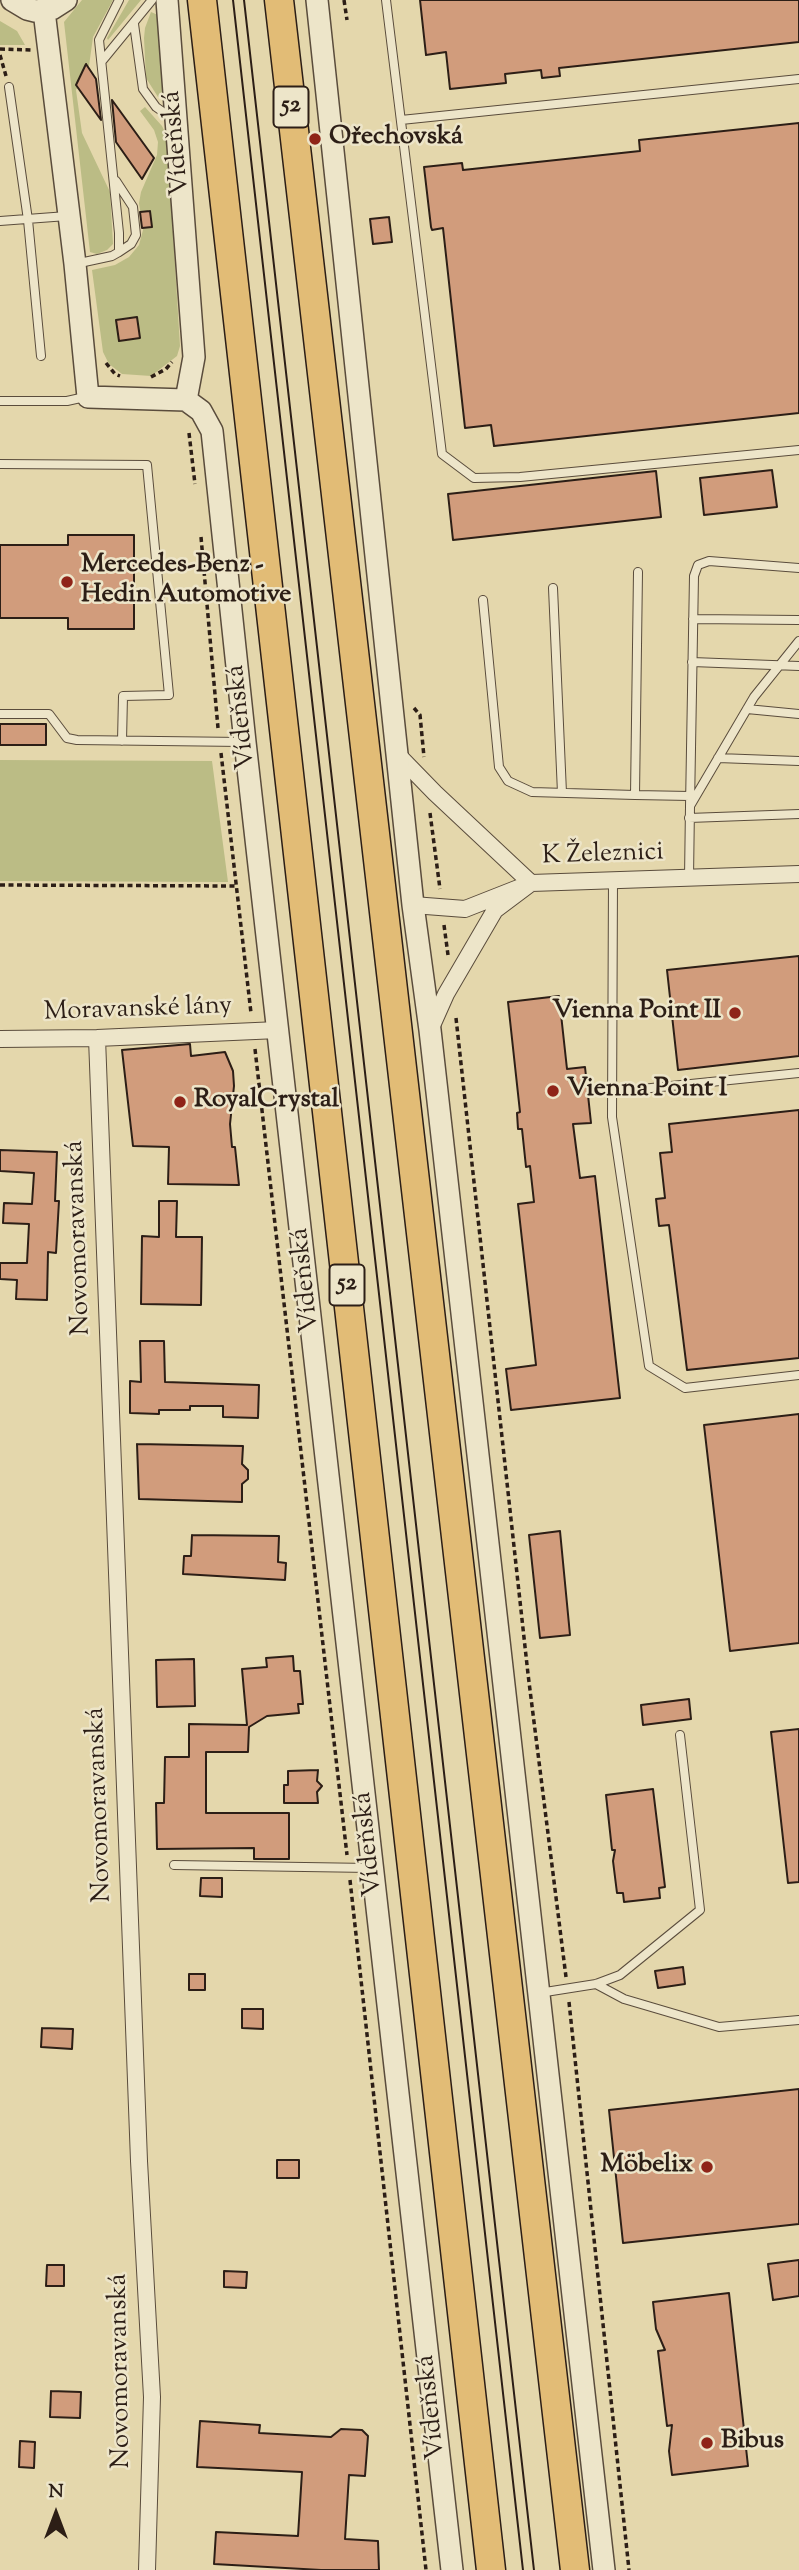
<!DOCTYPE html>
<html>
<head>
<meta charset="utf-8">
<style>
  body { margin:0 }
  #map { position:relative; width:799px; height:2570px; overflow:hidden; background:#e4d7ac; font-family:"Sorts Mill Goudy",serif }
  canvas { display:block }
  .north { position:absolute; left:21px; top:2479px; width:70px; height:70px; -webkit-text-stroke:5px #ede5c9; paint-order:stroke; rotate:0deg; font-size:19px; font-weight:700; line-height:28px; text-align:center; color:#2c1e16 }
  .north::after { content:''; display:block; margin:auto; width:24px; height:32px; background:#2c1e16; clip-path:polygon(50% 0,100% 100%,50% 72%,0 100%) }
</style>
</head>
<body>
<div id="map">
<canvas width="799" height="2570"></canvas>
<div class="north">N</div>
</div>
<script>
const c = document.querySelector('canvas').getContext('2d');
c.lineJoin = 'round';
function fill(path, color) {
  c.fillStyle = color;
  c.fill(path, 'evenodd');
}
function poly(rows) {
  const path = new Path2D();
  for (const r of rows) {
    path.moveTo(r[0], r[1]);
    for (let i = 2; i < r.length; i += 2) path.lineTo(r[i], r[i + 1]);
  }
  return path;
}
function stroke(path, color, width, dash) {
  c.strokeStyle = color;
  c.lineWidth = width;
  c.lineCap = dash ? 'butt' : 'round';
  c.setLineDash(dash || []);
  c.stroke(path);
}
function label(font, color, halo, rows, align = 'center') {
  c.font = font + ' "Sorts Mill Goudy",serif';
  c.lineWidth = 5;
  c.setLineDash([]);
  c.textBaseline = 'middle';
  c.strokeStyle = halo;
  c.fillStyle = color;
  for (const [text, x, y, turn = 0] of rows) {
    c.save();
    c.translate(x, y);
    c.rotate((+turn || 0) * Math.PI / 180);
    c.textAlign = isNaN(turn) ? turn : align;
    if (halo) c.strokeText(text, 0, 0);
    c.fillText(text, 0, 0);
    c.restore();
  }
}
fill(poly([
  [82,0,113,0,93,37,89,66,76,90,82,133,110,192,113,244,107,250,97,254,90,252,64,22],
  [129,0,141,0,108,40,107,38],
  [151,12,158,15,164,88,162,96,158,97,146,78,144,38,145,28],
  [0,21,17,31,25,45,0,45],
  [145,107,162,126,167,136,180,346,177,356,151,376,122,374,109,364,103,352,92,270,115,265,129,257,139,245,143,230,139,203,141,192,157,155,158,142,154,130,140,111],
  [0,760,212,761,228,882,0,881]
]), '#bbbc85');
const building = poly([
  [420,0,799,0,799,42,559,68,560,76,542,78,541,70,505,74,506,83,450,89,446,52,426,55,420,0],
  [86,64,96,79,101,120,76,85,86,64],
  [112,100,154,158,142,179,116,142,112,100],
  [799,123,799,413,494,446,491,425,465,428,443,228,432,230,431,227,424,167,462,163,463,170,640,151,639,140,799,123],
  [150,211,152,227,142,228,140,212,150,211],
  [389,217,392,242,373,244,370,219,389,217],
  [137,317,140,338,119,341,116,320,137,317],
  [772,470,777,507,704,515,700,478,772,470],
  [656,471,661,517,453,540,448,494,656,471],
  [68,535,134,535,134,629,68,629,68,618,0,618,0,545,68,545,68,535],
  [0,724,46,724,46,745,0,745,0,724],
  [799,956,799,1056,678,1070,667,970,799,956],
  [559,996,567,1069,585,1067,591,1123,573,1124,580,1178,595,1176,620,1398,511,1410,506,1369,536,1365,518,1204,534,1202,530,1166,526,1167,522,1129,518,1129,517,1113,520,1112,508,1002,559,996],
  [190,1044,191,1056,225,1052,233,1071,234,1086,230,1124,232,1147,235,1147,239,1185,168,1184,169,1147,133,1146,122,1050,190,1044],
  [799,1110,799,1358,687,1370,669,1225,659,1226,656,1199,665,1198,660,1153,672,1152,669,1124,799,1110],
  [0,1150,57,1152,55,1201,59,1201,56,1253,48,1252,47,1300,16,1299,17,1280,0,1279,0,1263,27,1263,29,1224,3,1223,4,1203,32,1204,34,1173,0,1171,0,1150],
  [159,1201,177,1201,176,1237,202,1237,201,1305,141,1304,142,1236,159,1237,159,1201],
  [140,1341,164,1341,165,1382,259,1385,258,1418,223,1417,223,1406,190,1406,190,1410,159,1410,159,1414,130,1413,130,1381,141,1382,140,1341],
  [799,1414,799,1643,730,1651,704,1425,799,1414],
  [137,1444,243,1446,242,1464,248,1470,248,1479,242,1484,242,1502,139,1499,137,1444],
  [560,1531,570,1635,540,1638,529,1535,560,1531],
  [192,1535,279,1536,278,1562,286,1563,285,1580,183,1574,184,1556,191,1556,192,1535],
  [293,1656,294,1671,300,1671,303,1704,298,1704,299,1713,267,1716,249,1727,248,1752,206,1752,206,1813,289,1813,289,1859,254,1859,254,1848,157,1849,156,1803,164,1803,165,1757,189,1757,189,1724,247,1725,242,1669,267,1667,266,1658,293,1656],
  [194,1659,195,1706,157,1707,156,1660,194,1659],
  [689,1699,691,1719,643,1725,641,1705,689,1699],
  [799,1729,799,1882,788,1883,771,1732,799,1729],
  [318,1770,317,1781,322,1786,317,1792,318,1803,284,1803,284,1785,288,1785,288,1771,318,1770],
  [653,1789,665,1887,659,1888,660,1898,624,1902,623,1893,617,1893,613,1861,615,1850,612,1850,606,1795,653,1789],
  [201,1878,222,1878,222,1897,200,1896,201,1878],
  [683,1967,685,1984,658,1988,655,1971,683,1967],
  [189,1974,205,1974,205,1990,189,1990,189,1974],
  [242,2009,263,2009,263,2029,242,2028,242,2009],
  [42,2028,73,2029,72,2049,41,2047,42,2028],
  [799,2089,799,2224,623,2243,609,2110,799,2089],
  [277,2160,299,2160,299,2178,277,2178,277,2160],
  [799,2260,799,2296,773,2300,768,2264,799,2260],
  [47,2265,64,2265,64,2286,46,2286,47,2265],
  [224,2271,247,2272,246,2288,224,2287,224,2271],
  [729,2293,748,2466,672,2475,669,2451,672,2425,667,2426,658,2351,665,2350,656,2329,653,2302,729,2293],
  [51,2391,81,2392,80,2418,50,2417,51,2391],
  [200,2421,260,2425,259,2433,331,2437,341,2429,362,2430,368,2436,365,2476,349,2475,345,2539,378,2541,379,2570,321,2570,214,2564,216,2532,298,2536,302,2472,197,2467,200,2421],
  [20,2441,35,2442,34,2468,19,2467,20,2441]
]);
fill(building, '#d19c7c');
stroke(building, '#2c1e16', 2);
const service = poly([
  [386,0,442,454,474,478,520,477,799,450],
  [134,24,143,89,156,107,173,119],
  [102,61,152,0],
  [9,87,28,220,41,356],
  [401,120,799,79],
  [116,181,133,207,136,235,131,244,119,252],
  [0,221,67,216],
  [75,264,112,256,119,252,119,233,99,40,119,0],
  [0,401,67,401,85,397],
  [0,464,147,465,169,695,123,696,122,741],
  [638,572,635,795,690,796],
  [553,588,562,793],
  [483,600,499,767,508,781,532,792,635,795],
  [693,619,799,620],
  [692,662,799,666],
  [747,709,799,714],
  [0,714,49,714,67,738,77,740,242,742],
  [718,758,799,761],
  [690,806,694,576,698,565,709,561,799,568],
  [689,818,799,814],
  [689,878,690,806,754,697,799,641],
  [613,880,612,1117,649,1366,685,1388,799,1375],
  [612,1092,799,1073],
  [174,1865,370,1868],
  [596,1984,624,1999,719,2027,799,2020],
  [539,1993,596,1984,620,1975,700,1910,680,1735]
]);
const minor = poly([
  [398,755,435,793,531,883,495,910,446,994,430,1030],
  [413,905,465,909,531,883,799,874],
  [97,1038,139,2161,152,2397,147,2570],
  [0,1039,97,1038,278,1030]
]);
const tertiary = poly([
  [12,0,27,9,35,11,52,9,66,0],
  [167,0,194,357,186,400],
  [317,0,413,905,430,1030,604,2570],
  [44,11,75,264,88,397,186,400],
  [186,400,201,411,212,431,245,742,452,2570]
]);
const trunk = poly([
  [202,0,491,2570],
  [279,0,575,2570]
]);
stroke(service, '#5a4c3c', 10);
stroke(minor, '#5a4c3c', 18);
stroke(tertiary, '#5a4c3c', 24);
stroke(trunk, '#2c1e16', 31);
stroke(poly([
  [344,0,347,20],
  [0,49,31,50],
  [0,55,6,76],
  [106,363,115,374,120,376],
  [151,377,166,369,172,362],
  [189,433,195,484],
  [201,537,218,728],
  [414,708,420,715,424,757],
  [221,753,251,1013],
  [430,813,440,889],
  [0,885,236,886],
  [444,925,448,955],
  [456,1018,528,1674,566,1977],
  [255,1049,347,1855],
  [350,1880,426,2570],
  [569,2002,629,2570]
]), '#2c1e16', 3.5, [5, 3.5]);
stroke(service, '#ede5c9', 8);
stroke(minor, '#ede5c9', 16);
stroke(tertiary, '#ede5c9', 21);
stroke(trunk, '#e2bc76', 28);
stroke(poly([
  [233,0,523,2570],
  [244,0,534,2570]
]), '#2c1e16', 2);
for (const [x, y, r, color] of [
  [315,139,7,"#8f2418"],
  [67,582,7,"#8f2418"],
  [735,1013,7,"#8f2418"],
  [553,1091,7,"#8f2418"],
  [180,1102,7,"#8f2418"],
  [707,2167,7,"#8f2418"],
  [707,2443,7,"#8f2418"]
]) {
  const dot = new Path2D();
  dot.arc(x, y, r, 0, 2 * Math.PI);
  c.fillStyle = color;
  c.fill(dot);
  stroke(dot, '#ede5c9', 2.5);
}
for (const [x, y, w] of [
  [291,107,35],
  [347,1285,35]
]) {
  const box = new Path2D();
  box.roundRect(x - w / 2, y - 20.5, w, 41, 5);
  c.fillStyle = '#ede5c9';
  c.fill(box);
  stroke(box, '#2c1e16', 2);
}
label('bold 24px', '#2c1e16', null, [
  ["52",291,107],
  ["52",347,1285]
]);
label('bold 26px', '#2c1e16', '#ede5c9', [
  ["Ořechovská",329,139],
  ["Mercedes-Benz -",81,567],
  ["Hedin Automotive",81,597],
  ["Vienna Point II",721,1013,"right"],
  ["Vienna Point I",567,1091],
  ["RoyalCrystal",194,1102],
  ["Möbelix",693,2167,"right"],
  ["Bibus",721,2443]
], 'left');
label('26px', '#2c1e16', '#ede5c9', [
  ["Vídeňská",178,143,-95],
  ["Vídeňská",243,717,-96],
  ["K Železnici",603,856,-2],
  ["Moravanské lány",138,1011,-2],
  ["Novomoravanská",80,1238,-92],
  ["Vídeňská",307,1280,-96],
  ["Novomoravanská",101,1805,-92],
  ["Vídeňská",370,1844,-96],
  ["Novomoravanská",122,2371,-91],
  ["Vídeňská",433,2407,-96]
]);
</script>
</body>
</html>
